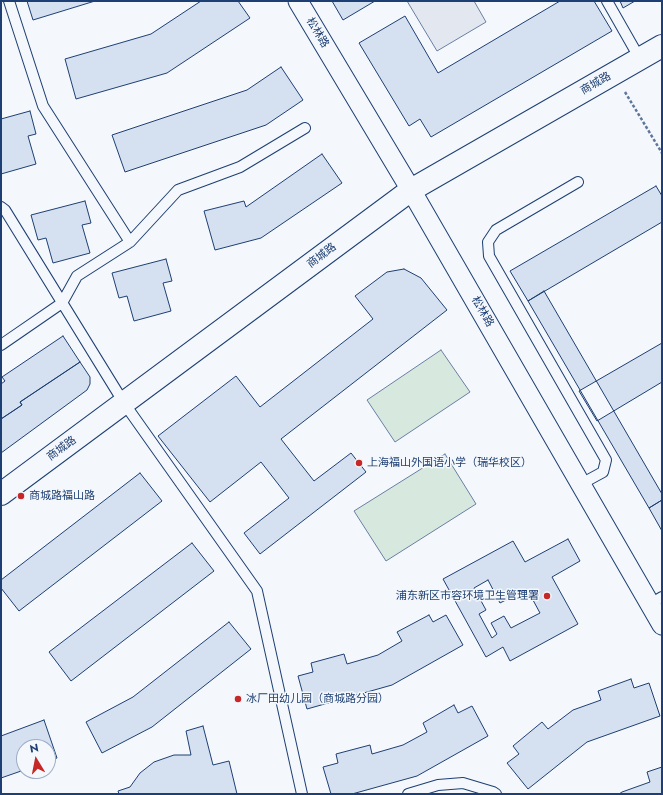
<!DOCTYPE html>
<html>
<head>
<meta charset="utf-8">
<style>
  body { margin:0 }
  #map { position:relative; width:663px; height:795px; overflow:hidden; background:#f4f7fb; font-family:Jost,sans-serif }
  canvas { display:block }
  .frame { position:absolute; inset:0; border:2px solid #1d3f73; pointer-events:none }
  .north { position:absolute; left:16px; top:739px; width:40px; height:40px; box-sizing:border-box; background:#f4f7fb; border:1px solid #9eadc5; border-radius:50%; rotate:350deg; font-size:11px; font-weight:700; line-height:16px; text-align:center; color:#1d3f73 }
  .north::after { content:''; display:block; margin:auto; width:14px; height:18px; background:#c62828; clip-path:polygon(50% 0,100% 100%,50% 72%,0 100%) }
</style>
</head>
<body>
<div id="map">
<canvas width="663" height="795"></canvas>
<div class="frame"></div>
<div class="north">N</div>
</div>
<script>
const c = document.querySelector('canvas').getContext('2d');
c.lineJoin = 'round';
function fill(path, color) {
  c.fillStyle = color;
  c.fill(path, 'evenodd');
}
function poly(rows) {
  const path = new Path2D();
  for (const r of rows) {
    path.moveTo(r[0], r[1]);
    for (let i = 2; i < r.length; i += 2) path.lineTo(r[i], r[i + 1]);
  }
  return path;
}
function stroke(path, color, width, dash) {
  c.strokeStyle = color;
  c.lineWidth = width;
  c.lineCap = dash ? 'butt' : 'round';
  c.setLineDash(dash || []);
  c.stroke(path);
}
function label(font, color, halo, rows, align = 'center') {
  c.font = font + ' Jost,"Noto Sans SC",sans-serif';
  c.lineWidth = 3;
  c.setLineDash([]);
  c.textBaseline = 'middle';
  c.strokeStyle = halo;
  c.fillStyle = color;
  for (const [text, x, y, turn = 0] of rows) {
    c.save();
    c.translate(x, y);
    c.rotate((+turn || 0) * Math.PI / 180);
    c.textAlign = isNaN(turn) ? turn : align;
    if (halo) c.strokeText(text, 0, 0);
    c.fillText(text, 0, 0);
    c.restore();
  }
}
const green = poly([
  [441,350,470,392,395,442,367,400,441,350],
  [445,454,476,504,386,561,354,511,445,454]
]);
fill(green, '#d7e8df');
stroke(green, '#687fa3', 1);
const parking = poly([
  [407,1,474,1,486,22,437,51,407,1]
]);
fill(parking, '#e3e8f0');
stroke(parking, '#687fa3', 1);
const building = poly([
  [27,1,95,1,33,20,27,1],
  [201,1,238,1,250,18,167,73,76,99,65,59,151,34,201,1],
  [332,1,375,1,343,20,332,1],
  [560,1,594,1,612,31,431,137,420,119,409,126,359,43,405,16,438,73,560,1],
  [620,1,635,1,623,8,620,1],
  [281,67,303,100,266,125,125,172,112,135,247,90,281,67],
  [30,111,36,134,28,136,36,164,1,174,1,119,30,111],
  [322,154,342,183,261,238,215,250,204,211,244,201,246,207,322,154],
  [656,186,662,196,662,222,528,301,510,271,656,186],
  [85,201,91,223,82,225,90,253,53,263,46,238,38,240,31,215,85,201],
  [166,259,172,281,163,283,171,311,134,321,127,296,119,298,112,273,166,259],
  [404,269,421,278,447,310,281,439,314,481,351,453,366,472,260,554,244,533,289,498,261,462,210,502,158,436,236,376,260,407,373,319,355,296,387,272,404,269],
  [544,291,662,494,662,500,649,508,528,301,544,291],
  [63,336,80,362,20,402,22,405,1,419,1,384,5,381,2,377,63,336],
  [662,343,662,382,597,421,579,391,662,343],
  [80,362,90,377,90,384,87,390,1,453,1,419,22,405,20,402,80,362],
  [140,473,162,501,19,611,1,588,1,580,140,473],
  [662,500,662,531,649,508,662,500],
  [568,539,580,561,552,577,578,624,510,661,503,647,486,657,443,579,513,541,525,562,568,539],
  [488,580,500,603,527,589,540,613,511,628,504,616,491,623,497,634,492,638,479,614,486,610,474,588,488,580],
  [192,543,214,571,71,681,49,652,192,543],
  [429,615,433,622,446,615,463,645,392,685,307,709,298,676,313,672,311,663,344,654,347,664,378,655,402,641,397,632,429,615],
  [229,622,251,649,152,727,102,753,86,722,133,697,229,622],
  [631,679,634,688,649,683,660,716,587,742,528,789,507,763,519,754,513,746,542,722,548,729,573,710,601,700,598,691,631,679],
  [454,705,458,713,472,706,488,736,417,776,352,794,331,794,323,767,338,763,336,754,370,745,372,754,403,745,427,732,423,723,454,705],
  [44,720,57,758,48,761,48,747,24,747,24,770,1,778,1,736,44,720],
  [203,726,213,765,229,761,237,794,119,794,118,791,130,787,140,773,154,762,174,755,191,755,186,731,203,726],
  [662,767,662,794,619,794,622,792,650,782,647,772,662,767]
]);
fill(building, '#d5e0f0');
stroke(building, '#1d3f73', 1);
const lane = poly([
  [607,1,640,59],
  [578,182,496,230,488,242,489,256,606,460,603,472,581,484],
  [1,207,5,210,124,403,257,591,302,794],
  [130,242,178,190,240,167,305,128],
  [1,345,62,303,77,276,130,242,43,106,9,1],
  [650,604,662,597],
  [408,794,438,785,463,783,493,792,496,794]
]);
const street = poly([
  [298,1,411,190,662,625]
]);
const secondary = poly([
  [1,494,411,190,662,46]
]);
stroke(lane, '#1d3f73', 12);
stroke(street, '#1d3f73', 21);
stroke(secondary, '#1d3f73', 24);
stroke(poly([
  [625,92,662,153]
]), '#5e769c', 2.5, [3, 2]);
stroke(lane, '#f4f7fb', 10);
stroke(street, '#f4f7fb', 19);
stroke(secondary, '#f4f7fb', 22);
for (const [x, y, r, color] of [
  [359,463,4,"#c62828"],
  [21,496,4,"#c62828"],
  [547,596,4,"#c62828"],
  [238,699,4,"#c62828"]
]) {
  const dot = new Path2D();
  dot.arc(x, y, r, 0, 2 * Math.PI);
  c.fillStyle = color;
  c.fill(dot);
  stroke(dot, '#f4f7fb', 1.5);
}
label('11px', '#1d3f73', '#f4f7fb', [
  ["松林路",317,33,59],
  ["商城路",596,84,-30],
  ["商城路",322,256,-37],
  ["松林路",482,312,60],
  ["商城路",62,449,-36]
]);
label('11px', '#1d3f73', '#f4f7fb', [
  ["上海福山外国语小学（瑞华校区）",367,463],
  ["商城路福山路",29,496],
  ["浦东新区市容环境卫生管理署",539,596,"right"],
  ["冰厂田幼儿园（商城路分园）",246,699]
], 'left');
</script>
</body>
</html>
